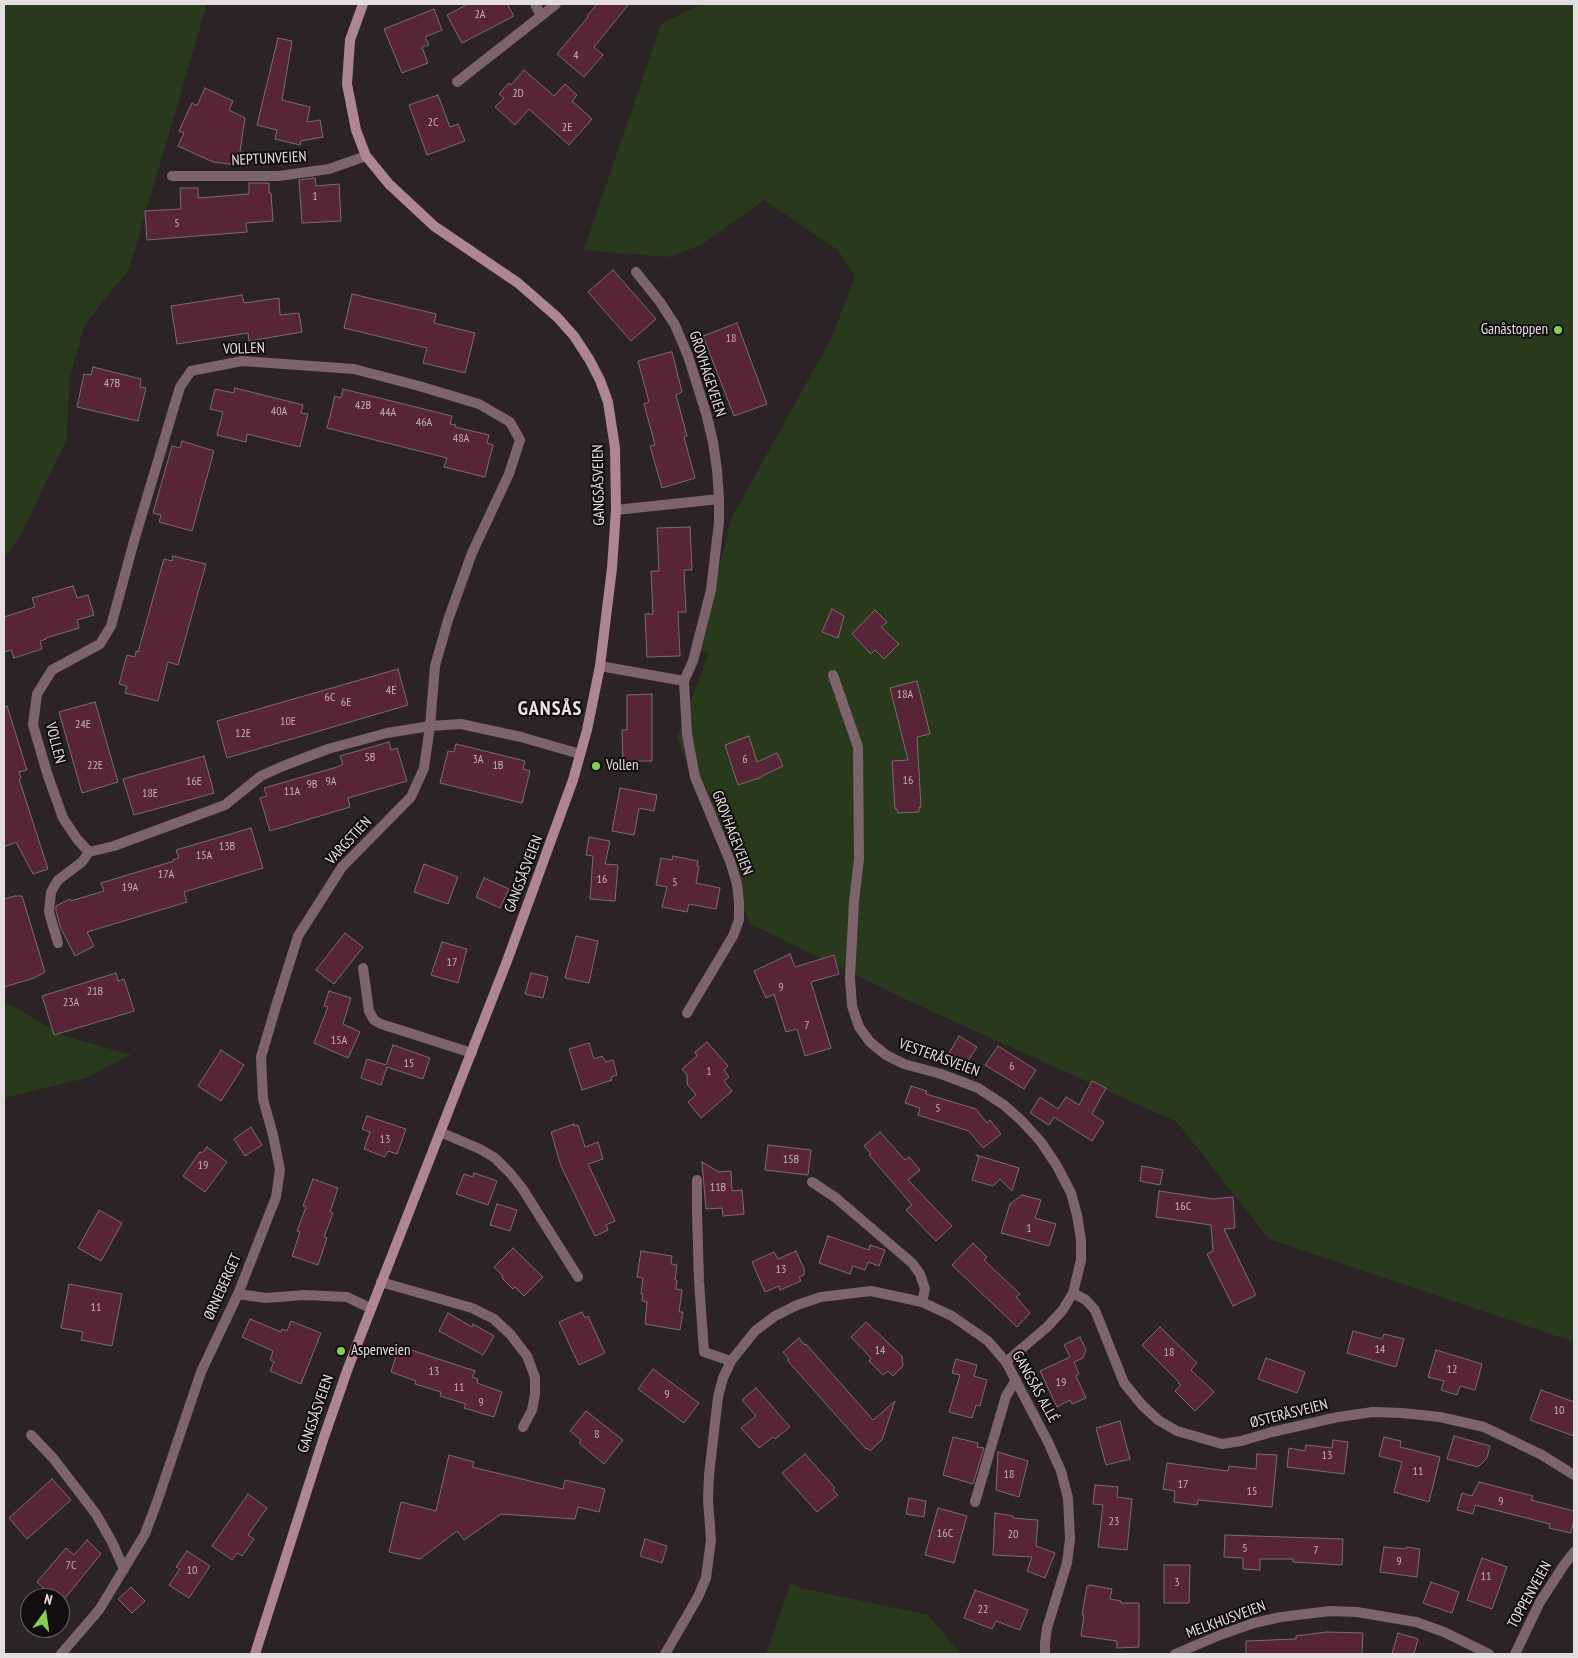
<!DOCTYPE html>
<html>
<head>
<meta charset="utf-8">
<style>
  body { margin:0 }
  #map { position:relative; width:1578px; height:1658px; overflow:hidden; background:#2c2326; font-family:"PT Sans Narrow",sans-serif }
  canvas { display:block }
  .frame { position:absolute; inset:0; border:5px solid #e5dee0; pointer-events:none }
  .north { position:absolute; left:20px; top:1588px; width:50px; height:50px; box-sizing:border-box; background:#120e0f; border:1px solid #666163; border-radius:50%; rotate:14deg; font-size:14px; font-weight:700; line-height:20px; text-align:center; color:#e5dee0 }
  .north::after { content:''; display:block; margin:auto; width:18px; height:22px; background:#86cf4c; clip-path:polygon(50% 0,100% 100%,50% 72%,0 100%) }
</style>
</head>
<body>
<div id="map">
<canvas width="1578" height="1658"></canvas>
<div class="frame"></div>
<div class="north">N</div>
</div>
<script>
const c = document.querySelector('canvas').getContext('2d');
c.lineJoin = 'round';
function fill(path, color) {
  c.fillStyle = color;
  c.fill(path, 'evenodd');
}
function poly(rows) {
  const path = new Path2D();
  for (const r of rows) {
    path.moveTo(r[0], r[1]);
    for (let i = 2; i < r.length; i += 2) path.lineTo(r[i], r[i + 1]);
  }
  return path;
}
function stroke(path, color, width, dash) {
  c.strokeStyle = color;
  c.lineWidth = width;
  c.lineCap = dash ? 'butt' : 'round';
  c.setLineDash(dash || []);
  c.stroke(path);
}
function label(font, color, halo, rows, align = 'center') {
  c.font = font + ' "PT Sans Narrow",sans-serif';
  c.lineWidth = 4;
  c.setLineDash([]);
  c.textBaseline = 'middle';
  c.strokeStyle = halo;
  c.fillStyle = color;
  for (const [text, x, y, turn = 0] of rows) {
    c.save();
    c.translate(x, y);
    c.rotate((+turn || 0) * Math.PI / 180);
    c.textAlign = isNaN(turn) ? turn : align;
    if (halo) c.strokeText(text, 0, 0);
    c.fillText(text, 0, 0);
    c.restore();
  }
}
fill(poly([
  [4,4,207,4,129,269,84,326,69,381,67,439,19,538,4,559],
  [701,4,1574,4,1574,1342,1269,1239,1177,1122,922,1007,750,924,677,738,709,653,698,649,732,517,832,337,855,276,838,250,764,200,701,245,668,257,584,250,661,24],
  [4,1001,62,1035,131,1055,86,1078,4,1098],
  [791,1583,800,1588,928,1615,961,1654,766,1654]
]), '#283a1b');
const building = poly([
  [468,4,507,4,514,16,462,43,447,15,468,4],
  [597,4,629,4,594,47,603,55,584,77,557,54,588,17,587,16,597,4],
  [434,9,442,30,425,37,429,45,422,47,428,63,402,73,384,29,434,9],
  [278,38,292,41,282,100,310,107,307,122,320,120,323,137,301,141,300,145,275,139,277,130,257,125,278,38],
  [524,70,554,96,565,84,577,95,572,101,592,119,569,145,529,109,515,125,495,107,504,98,499,94,509,83,511,85,524,70],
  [205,88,233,101,229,110,245,118,238,165,213,162,178,146,184,133,179,131,192,103,197,106,205,88],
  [438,95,450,127,458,124,465,141,427,155,409,105,438,95],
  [315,178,316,186,339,184,341,221,302,223,299,180,315,178],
  [249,183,269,183,269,193,271,193,273,221,246,223,247,232,147,240,145,211,181,209,180,188,198,188,198,198,249,194,249,183],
  [613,270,656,319,631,341,588,292,613,270],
  [352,294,436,314,434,323,475,333,465,373,423,363,427,348,344,328,352,294],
  [242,295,244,303,279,298,280,315,299,313,302,332,249,341,248,333,177,344,171,306,242,295],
  [737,323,767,404,734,416,703,336,737,323],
  [670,352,672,352,682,392,676,395,687,436,684,437,695,478,662,488,650,446,655,445,644,404,649,402,638,361,670,352],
  [93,367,141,379,140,387,146,388,138,421,77,407,84,374,91,375,93,367],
  [235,388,303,405,301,413,308,414,300,447,247,434,246,442,217,435,223,412,210,409,215,389,234,393,235,388],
  [343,389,452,416,450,424,456,425,455,427,489,435,487,443,493,445,485,477,444,467,447,458,327,428,335,396,341,398,343,389],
  [182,441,214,451,192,531,159,522,161,515,153,513,172,446,180,448,182,441],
  [690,527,692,570,684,570,686,612,678,612,680,656,647,657,645,614,653,614,651,571,659,571,657,528,690,527],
  [173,556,206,564,178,665,168,662,158,701,125,693,127,686,119,684,127,655,135,657,136,651,138,652,164,559,172,561,173,556],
  [73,586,77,598,88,595,94,615,77,620,79,628,46,638,46,639,40,641,42,649,14,658,11,650,4,652,4,617,35,607,32,598,73,586],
  [832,609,844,616,838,638,822,632,832,609],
  [875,610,887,622,881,627,899,644,884,659,875,650,871,654,852,634,875,610],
  [398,669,408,705,227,758,217,721,398,669],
  [917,681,930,734,917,737,921,807,919,807,919,812,898,813,897,809,895,809,892,761,908,760,890,688,917,681],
  [652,694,652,761,623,761,622,730,627,730,627,695,652,694],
  [95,702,118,782,82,793,59,712,95,702],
  [7,706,27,770,19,772,21,778,19,779,48,869,33,874,16,842,4,847,4,707,7,706],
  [749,736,757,762,777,753,783,766,762,776,762,777,738,785,725,745,749,736],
  [389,742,391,750,397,748,407,781,348,798,350,807,270,831,260,798,267,796,264,788,337,767,343,764,340,756,389,742],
  [456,744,525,761,523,769,530,771,522,803,440,783,448,751,454,752,456,744],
  [204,756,214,793,134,815,123,779,204,756],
  [620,788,657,795,654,811,639,808,634,835,612,831,620,788],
  [251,828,263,868,184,892,187,902,87,932,94,946,75,956,61,929,56,911,56,906,70,899,71,901,104,891,101,883,174,861,173,860,179,858,176,850,251,828],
  [589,837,610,841,605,864,618,865,615,901,590,899,593,856,586,855,589,837],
  [673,856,698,861,697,866,699,866,696,883,720,888,716,909,689,904,687,912,662,907,667,887,656,885,661,858,672,860,673,856],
  [424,864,458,877,448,904,414,892,424,864],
  [484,878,509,889,500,908,476,897,484,878],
  [15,896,22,896,45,972,34,978,4,987,4,899,15,896],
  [345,933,363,947,334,984,316,970,345,933],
  [576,936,598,941,589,983,565,978,576,936],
  [442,942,467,949,458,983,431,975,442,942],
  [790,954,795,967,834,955,839,974,811,982,831,1048,805,1056,797,1029,786,1032,774,994,766,998,754,971,790,954],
  [116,973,118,981,124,979,134,1011,54,1035,42,996,116,973],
  [531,973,548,977,543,998,525,994,531,973],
  [329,991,351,998,343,1024,360,1032,348,1058,314,1043,328,1007,324,1006,329,991],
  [959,1036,977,1047,966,1064,949,1053,959,1036],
  [707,1042,728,1066,724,1070,729,1077,724,1081,732,1091,701,1118,688,1102,696,1095,687,1084,687,1075,682,1069,697,1056,695,1052,707,1042],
  [589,1043,594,1059,602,1056,606,1062,613,1060,617,1075,611,1077,612,1080,582,1090,569,1049,589,1043],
  [393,1045,430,1058,423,1079,387,1067,381,1085,361,1078,367,1059,386,1065,393,1045],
  [998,1046,1036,1070,1024,1089,985,1065,998,1046],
  [221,1050,244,1065,221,1101,198,1086,221,1050],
  [1092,1081,1106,1088,1092,1114,1104,1122,1092,1141,1054,1117,1049,1125,1030,1113,1040,1097,1058,1109,1066,1097,1079,1105,1092,1081],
  [911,1086,927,1091,926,1094,976,1109,987,1123,990,1120,1001,1134,983,1148,969,1131,918,1115,920,1108,905,1103,911,1086],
  [367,1116,406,1129,397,1154,388,1151,385,1157,364,1149,370,1132,362,1129,367,1116],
  [574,1124,574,1126,578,1125,585,1147,598,1142,603,1159,588,1164,615,1221,606,1225,608,1230,595,1236,561,1166,551,1132,574,1124],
  [251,1127,262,1145,245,1156,234,1139,251,1127],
  [880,1132,905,1160,909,1157,920,1170,908,1180,952,1226,936,1241,906,1210,912,1205,869,1155,871,1154,864,1146,880,1132],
  [768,1145,811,1150,808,1175,765,1170,768,1145],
  [207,1147,227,1162,205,1192,183,1176,200,1152,202,1153,207,1147],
  [976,1155,1019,1168,1012,1191,1000,1179,993,1186,972,1180,979,1157,976,1155],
  [702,1162,719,1172,731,1171,732,1191,742,1190,744,1214,723,1216,722,1208,706,1209,702,1162],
  [1142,1166,1163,1170,1160,1185,1140,1181,1142,1166],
  [474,1173,497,1181,488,1205,456,1194,464,1174,473,1177,474,1173],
  [313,1179,338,1188,330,1212,333,1213,324,1237,327,1238,318,1265,292,1256,300,1232,297,1231,306,1207,303,1206,313,1179],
  [1159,1191,1213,1199,1233,1197,1235,1228,1224,1229,1256,1295,1233,1306,1207,1254,1213,1251,1211,1225,1156,1217,1159,1191],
  [1022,1195,1041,1200,1035,1218,1056,1224,1049,1246,1001,1233,1010,1204,1022,1195],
  [497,1204,517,1210,510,1231,490,1225,497,1204],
  [99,1210,122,1223,101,1261,78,1248,99,1210],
  [828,1236,869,1250,870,1245,885,1250,879,1266,868,1262,865,1270,853,1266,850,1274,819,1263,828,1236],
  [973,1243,987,1257,984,1260,1020,1294,1016,1297,1030,1313,1017,1327,952,1265,973,1243],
  [513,1248,543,1277,524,1296,515,1287,513,1289,502,1278,503,1276,494,1267,513,1248],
  [641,1251,672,1256,671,1264,677,1265,675,1280,677,1280,676,1289,682,1290,679,1312,683,1312,680,1330,645,1324,647,1302,642,1301,643,1294,641,1294,643,1278,637,1277,641,1251],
  [796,1251,804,1269,804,1275,799,1277,801,1281,780,1290,779,1286,765,1292,752,1262,774,1252,778,1259,796,1251],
  [69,1284,122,1294,112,1346,81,1340,83,1332,61,1328,69,1284],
  [582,1312,585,1318,588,1316,605,1353,579,1365,559,1322,582,1312],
  [448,1313,472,1327,473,1324,494,1336,483,1355,439,1331,448,1313],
  [250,1319,281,1332,282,1329,287,1331,291,1321,321,1333,301,1384,270,1371,274,1362,270,1360,273,1351,242,1337,250,1319],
  [866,1322,902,1356,903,1366,893,1376,888,1371,883,1375,869,1361,871,1358,851,1337,866,1322],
  [1160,1327,1197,1363,1191,1370,1214,1392,1195,1411,1175,1391,1181,1385,1178,1383,1179,1382,1142,1345,1160,1327],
  [1353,1331,1382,1339,1384,1334,1404,1339,1396,1367,1347,1353,1353,1331],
  [1080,1337,1086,1350,1083,1358,1074,1362,1079,1374,1076,1376,1086,1398,1072,1404,1070,1400,1057,1407,1040,1371,1070,1357,1064,1345,1080,1337],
  [799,1338,805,1345,806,1344,873,1420,895,1401,882,1440,870,1451,867,1448,866,1449,787,1360,789,1359,783,1352,799,1338],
  [399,1346,475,1371,472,1377,478,1379,477,1383,502,1392,494,1417,464,1408,466,1404,440,1396,441,1392,415,1384,416,1381,391,1372,399,1346],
  [1436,1350,1482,1364,1475,1390,1460,1386,1457,1395,1441,1390,1444,1381,1428,1377,1436,1350],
  [1266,1358,1305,1372,1297,1393,1258,1379,1266,1358],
  [956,1359,977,1365,974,1376,987,1380,980,1406,976,1405,972,1418,949,1412,960,1375,952,1373,956,1359],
  [653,1369,699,1403,684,1423,638,1389,653,1369],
  [756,1388,790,1427,775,1439,773,1437,759,1448,741,1428,756,1416,742,1400,756,1388],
  [1541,1390,1574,1402,1574,1436,1530,1420,1541,1390],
  [586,1411,623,1440,604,1464,579,1443,581,1440,570,1431,586,1411],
  [1120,1421,1130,1459,1106,1465,1096,1428,1120,1421],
  [1454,1436,1490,1446,1487,1458,1478,1467,1447,1459,1454,1436],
  [953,1437,978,1443,977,1447,984,1448,973,1484,943,1475,953,1437],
  [1384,1437,1401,1441,1400,1447,1440,1457,1429,1502,1394,1492,1402,1462,1379,1456,1384,1437],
  [1333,1440,1348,1442,1344,1474,1287,1467,1289,1448,1305,1451,1306,1445,1332,1448,1333,1440],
  [998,1452,1028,1461,1019,1497,996,1490,998,1452],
  [805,1454,835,1488,833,1490,838,1495,817,1512,782,1473,805,1454],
  [1257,1454,1277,1455,1272,1507,1198,1500,1197,1505,1174,1502,1175,1491,1163,1489,1167,1463,1228,1471,1229,1466,1256,1469,1257,1454],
  [449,1455,474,1462,472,1467,563,1489,565,1480,605,1489,599,1512,578,1507,575,1519,501,1514,464,1540,457,1531,420,1559,389,1552,401,1502,436,1511,449,1455],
  [52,1479,71,1500,27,1539,9,1518,52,1479],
  [1479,1482,1533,1496,1531,1500,1574,1511,1574,1519,1571,1533,1549,1528,1550,1524,1475,1505,1473,1514,1457,1510,1462,1493,1472,1496,1479,1482],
  [1095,1485,1118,1487,1117,1497,1132,1499,1127,1550,1098,1547,1103,1505,1093,1504,1095,1485],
  [248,1494,267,1508,248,1535,254,1539,242,1556,237,1553,232,1560,212,1546,248,1494],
  [909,1498,926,1501,924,1517,906,1514,909,1498],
  [938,1508,967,1516,954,1563,925,1555,938,1508],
  [995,1513,1013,1516,1013,1518,1038,1520,1036,1546,1055,1553,1045,1578,1027,1571,1032,1557,993,1555,995,1513],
  [1225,1535,1343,1539,1342,1565,1293,1562,1293,1559,1260,1559,1260,1570,1243,1569,1243,1558,1224,1557,1225,1535],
  [645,1539,667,1546,662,1563,640,1556,645,1539],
  [87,1540,101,1554,61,1603,60,1598,55,1598,37,1582,66,1548,74,1555,87,1540],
  [1384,1547,1406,1549,1406,1547,1420,1549,1417,1577,1380,1572,1384,1547],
  [187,1551,210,1566,189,1598,169,1585,180,1569,176,1567,187,1551],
  [1482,1558,1507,1567,1492,1609,1467,1600,1482,1558],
  [1164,1565,1190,1565,1189,1603,1164,1603,1164,1565],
  [1431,1582,1459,1592,1452,1613,1423,1603,1431,1582],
  [1090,1585,1112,1589,1110,1599,1121,1601,1121,1603,1139,1603,1139,1647,1117,1648,1117,1641,1081,1636,1084,1615,1082,1615,1087,1586,1090,1585],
  [131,1587,145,1601,132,1613,118,1599,131,1587],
  [975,1590,1028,1610,1020,1630,996,1621,992,1629,964,1618,975,1590],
  [1327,1632,1363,1633,1362,1654,1246,1654,1246,1641,1296,1639,1296,1636,1327,1632],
  [1398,1633,1418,1639,1414,1654,1392,1654,1398,1633]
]);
fill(building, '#572438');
stroke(building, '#786d70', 1);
stroke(poly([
  [697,1180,697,1213,699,1281,704,1352,731,1361],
  [812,1182,836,1198,912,1263,920,1274,925,1289,922,1302],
  [975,1502,1006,1396,1016,1380]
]), '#7d636b', 10);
stroke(poly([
  [535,4,541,16,556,4],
  [457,82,541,16],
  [172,176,279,176,329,169,366,156],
  [616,510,719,499,717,470,713,442,706,413,688,356,675,325,660,302,636,272],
  [600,666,684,681,693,661,711,590,719,522,719,499],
  [833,675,858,747,859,859,854,901,850,978,852,1006,859,1027,870,1042,886,1055,904,1064,941,1074,978,1088,1004,1105,1022,1121,1041,1142,1057,1166,1071,1193,1077,1215,1081,1240,1081,1260,1073,1293,1062,1311,1047,1327,1006,1362],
  [684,681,687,734,695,777,730,861,737,884,739,902,739,920,733,936,687,1013],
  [89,852,114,846,225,805,261,776,283,766,328,749,387,733,430,726,461,724,521,737,580,754],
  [58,943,49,912,51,892,58,880,82,862,89,852,77,839,63,818,48,776,33,725,37,694,52,670,100,644,111,626,134,541,180,387,191,371,242,361,354,369,419,386,479,404,510,422,520,440,509,474,472,553,448,620,435,666,430,726,424,768,411,797,342,867,298,936,276,1006,261,1057,263,1099,273,1135,280,1170,276,1197,238,1294,201,1372,157,1502,145,1534,99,1610,61,1654],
  [363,968,369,1011,374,1020,381,1024,472,1053],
  [440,1132,480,1149,495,1158,510,1173,522,1188,578,1277],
  [381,1282,472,1308,494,1319,511,1335,527,1356,535,1377,535,1394,532,1410,523,1427],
  [1073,1293,1086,1300,1095,1310,1124,1383,1142,1405,1158,1420,1177,1431,1222,1444,1241,1441,1272,1432,1338,1417,1373,1412,1402,1413,1440,1417,1484,1427,1542,1455,1574,1475],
  [238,1294,266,1298,304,1295,347,1297,370,1308],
  [31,1435,53,1458,96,1514,112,1542,124,1569],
  [665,1654,698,1597,706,1578,711,1540,708,1500,709,1475,718,1397,723,1378,731,1361,755,1331,775,1316,797,1305,821,1297,871,1291,922,1302,952,1316,988,1341,1006,1362,1048,1442,1061,1471,1068,1498,1070,1539,1067,1563,1047,1628,1045,1643,1045,1654],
  [1175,1654,1220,1635,1254,1623,1281,1617,1330,1611,1357,1612,1416,1622,1444,1632,1489,1654],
  [1515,1654,1540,1602,1564,1565,1574,1552]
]), '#7d636b', 10);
stroke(poly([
  [255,1654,323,1440,348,1368,507,961,573,780,587,730,600,666,612,568,616,510,615,448,608,402,600,380,589,359,574,336,557,317,518,283,434,226,389,184,366,156,356,130,347,84,350,40,363,4]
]), '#ae8592', 10);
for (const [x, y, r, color] of [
  [1558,330,5,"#86cf4c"],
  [596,766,5,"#86cf4c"],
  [341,1351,5,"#86cf4c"]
]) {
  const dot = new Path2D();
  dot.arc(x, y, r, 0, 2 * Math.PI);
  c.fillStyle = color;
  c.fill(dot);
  stroke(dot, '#120e0f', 2);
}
label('12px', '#c2b0b6', null, [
  ["2A",480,15],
  ["4",576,56],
  ["2D",518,94],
  ["2C",433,123],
  ["2E",567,128],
  ["1",315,197],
  ["5",177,224],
  ["18",731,339],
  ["47B",112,384],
  ["42B",363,406],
  ["40A",279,412],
  ["44A",388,413],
  ["46A",424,423],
  ["48A",461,439],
  ["4E",391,691],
  ["18A",905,695],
  ["6C",330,698],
  ["6E",346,703],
  ["10E",288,722],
  ["24E",83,725],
  ["12E",243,734],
  ["5B",370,758],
  ["3A",478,760],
  ["6",745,760],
  ["22E",95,766],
  ["1B",498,766],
  ["16",908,781],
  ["16E",194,782],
  ["9A",331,782],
  ["9B",312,785],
  ["11A",292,792],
  ["18E",150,794],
  ["13B",227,847],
  ["15A",204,856],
  ["17A",166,875],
  ["16",602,880],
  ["5",675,883],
  ["19A",130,888],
  ["17",452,963],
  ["9",781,988],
  ["21B",95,992],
  ["23A",71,1003],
  ["7",807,1026],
  ["15A",339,1041],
  ["15",409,1064],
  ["6",1012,1067],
  ["1",709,1072],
  ["5",938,1109],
  ["13",385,1140],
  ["15B",791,1160],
  ["19",203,1166],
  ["11B",718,1188],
  ["16C",1183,1207],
  ["1",1029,1229],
  ["13",781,1270],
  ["11",96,1308],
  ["14",1380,1350],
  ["14",880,1351],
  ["18",1169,1353],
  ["12",1452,1370],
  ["13",434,1372],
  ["19",1061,1383],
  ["11",459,1388],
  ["9",667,1395],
  ["9",481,1403],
  ["10",1559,1411],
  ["8",597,1435],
  ["13",1327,1456],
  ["11",1418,1472],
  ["18",1009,1475],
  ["17",1183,1485],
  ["15",1252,1492],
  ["9",1501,1502],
  ["23",1114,1522],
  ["16C",945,1534],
  ["20",1013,1535],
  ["5",1245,1549],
  ["7",1316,1551],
  ["9",1399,1562],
  ["7C",71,1566],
  ["10",192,1571],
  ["11",1486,1577],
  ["3",1177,1583],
  ["22",983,1610]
]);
label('15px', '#e5dee0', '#120e0f', [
  ["NEPTUNVEIEN",269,159,-3],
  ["VOLLEN",244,349,-2],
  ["GROVHAGEVEIEN",707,374,72],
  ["GANGSÅSVEIEN",599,485,-91],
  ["VOLLEN",55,743,76],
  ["GROVHAGEVEIEN",732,833,69],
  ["VARGSTIEN",349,841,-47],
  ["GANGSÅSVEIEN",524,874,-69],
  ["VESTERÅSVEIEN",939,1058,20],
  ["ØRNEBERGET",223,1287,-66],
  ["GANGSÅS ALLÉ",1035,1387,61],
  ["GANGSÅSVEIEN",316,1414,-71],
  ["ØSTERÅSVEIEN",1289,1414,-14],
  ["TOPPENVEIEN",1530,1595,-61],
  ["MELKHUSVEIEN",1226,1620,-20]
]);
label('15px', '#e5dee0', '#120e0f', [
  ["Ganåstoppen",1548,330,"right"],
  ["Vollen",606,766],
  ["Aspenveien",351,1351]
], 'left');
c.letterSpacing = '1px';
label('bold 20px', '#ece0e3', '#120e0f', [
  ["GANSÅS",550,709]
]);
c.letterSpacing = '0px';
</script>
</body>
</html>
